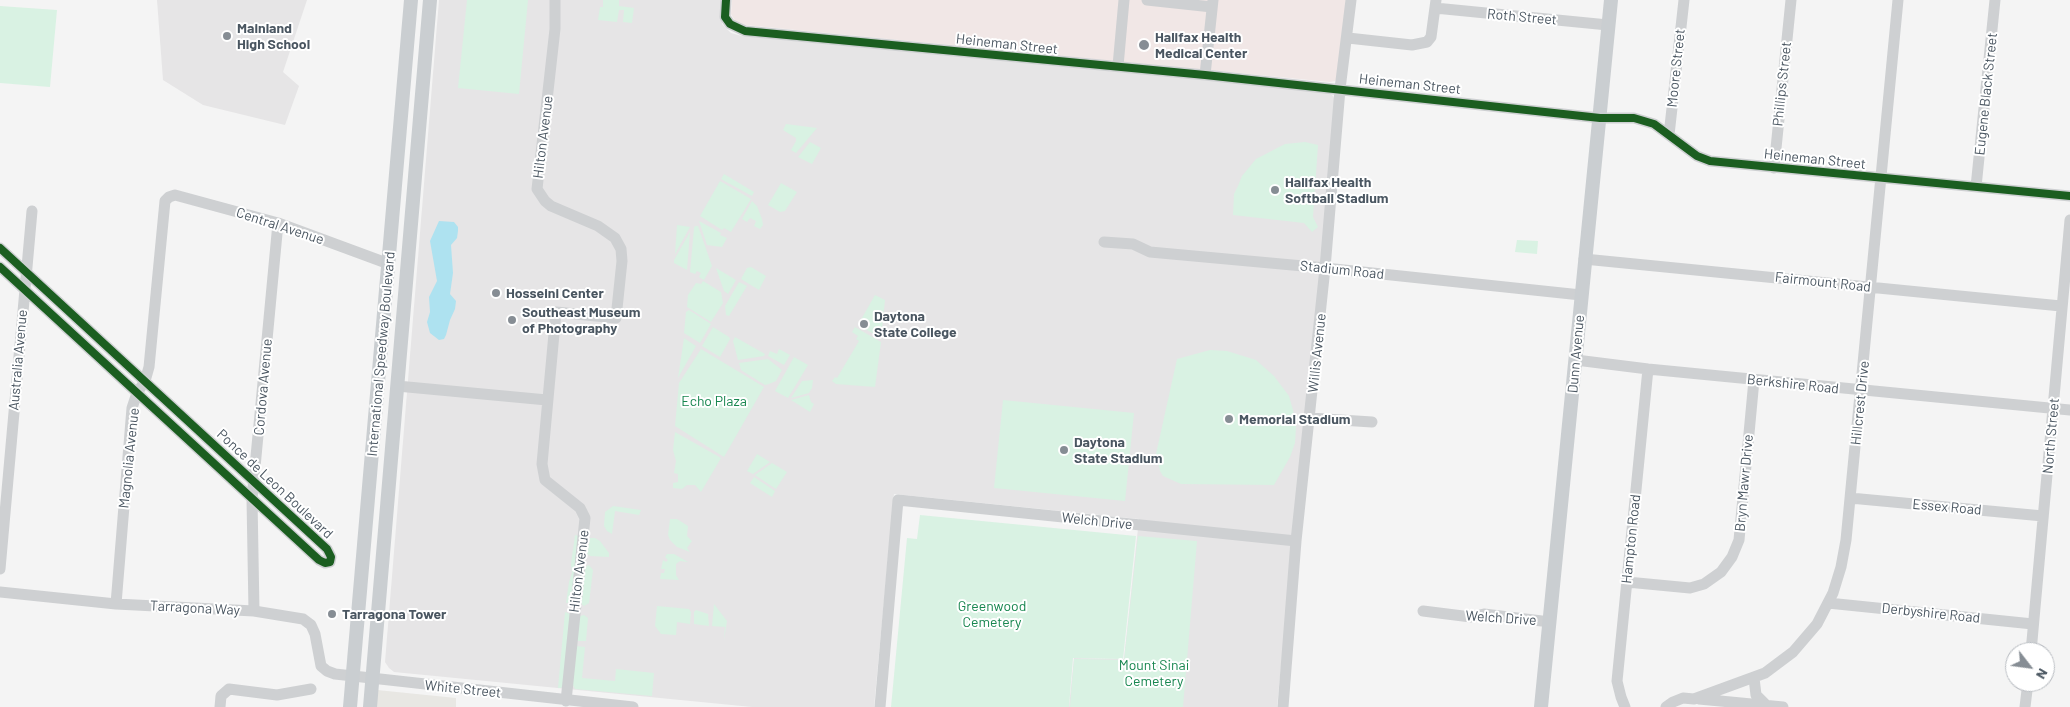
<!DOCTYPE html>
<html>
<head>
<meta charset="utf-8">
<style>
  body { margin:0 }
  #map { position:relative; width:2070px; height:707px; overflow:hidden; background:#f4f4f4; font-family:Barlow,sans-serif }
  canvas { display:block }
  .north { position:absolute; left:2005px; top:642px; width:50px; height:50px; box-sizing:border-box; background:#fff; border:1px solid #b7bbc0; border-radius:50%; rotate:120deg; font-size:14px; font-weight:700; line-height:20px; text-align:center; color:#4a5661 }
  .north::after { content:''; display:block; margin:auto; width:18px; height:22px; background:#868d94; clip-path:polygon(50% 0,100% 100%,50% 72%,0 100%) }
</style>
</head>
<body>
<div id="map">
<canvas width="2070" height="707"></canvas>
<div class="north">N</div>
</div>
<script>
const c = document.querySelector('canvas').getContext('2d');
c.lineJoin = 'round';
function fill(path, color) {
  c.fillStyle = color;
  c.fill(path, 'evenodd');
}
function poly(rows) {
  const path = new Path2D();
  for (const r of rows) {
    path.moveTo(r[0], r[1]);
    for (let i = 2; i < r.length; i += 2) path.lineTo(r[i], r[i + 1]);
  }
  return path;
}
function stroke(path, color, width, dash) {
  c.strokeStyle = color;
  c.lineWidth = width;
  c.lineCap = dash ? 'butt' : 'round';
  c.setLineDash(dash || []);
  c.stroke(path);
}
function label(font, color, halo, rows, align = 'center') {
  c.font = font + ' Barlow,sans-serif';
  c.lineWidth = 4;
  c.setLineDash([]);
  c.textBaseline = 'middle';
  c.strokeStyle = halo;
  c.fillStyle = color;
  for (const [text, x, y, turn = 0] of rows) {
    c.save();
    c.translate(x, y);
    c.rotate((+turn || 0) * Math.PI / 180);
    c.textAlign = isNaN(turn) ? turn : align;
    if (halo) c.strokeText(text, 0, 0);
    c.fillText(text, 0, 0);
    c.restore();
  }
}
fill(poly([
  [377,690,456,698,456,707,375,707]
]), '#e8e7e3');
fill(poly([
  [157,0,307,0,283,72,299,86,285,125,203,105,163,80],
  [439,0,722,0,722,24,731,33,742,36,1328,92,1333,96,1337,105,1277,707,1069,707,1074,658,1124,659,1139,519,894,494,874,707,752,707,394,672,389,668,385,662]
]), '#e6e5e6');
fill(poly([
  [732,0,1346,0,1338,77,1335,81,1330,82,745,25,735,21,731,14]
]), '#f1e7e6');
fill(poly([
  [467,0,528,0,519,94,458,88],
  [603,0,619,0,619,6,634,8,632,23,623,22,624,10,619,10,617,22,598,20,600,7,603,7],
  [0,6,57,10,50,87,0,83],
  [786,124,817,128,796,153,791,150,796,141,796,138,783,130],
  [810,142,821,148,812,164,798,157],
  [1305,142,1318,145,1313,217,1318,227,1312,232,1304,223,1233,215,1234,194,1238,186,1242,176,1256,159,1285,144],
  [724,174,754,192,752,196,721,179],
  [720,181,751,199,731,232,724,228,722,230,700,216],
  [781,183,797,192,785,211,780,212,768,205],
  [752,201,757,206,762,219,763,225,760,229,754,226,756,221,750,218,747,222,742,219],
  [699,221,721,233,720,235,727,238,722,247,707,245],
  [677,225,690,227,675,254],
  [695,226,698,226,712,266,704,280,699,277,701,273,697,271,695,274,690,272,694,228],
  [690,232,687,270,674,263,674,260],
  [1517,240,1538,241,1537,254,1515,252],
  [751,267,766,276,759,290,741,279,747,268],
  [716,268,736,280,728,294,724,291],
  [703,281,721,292,723,303,711,322,687,307,688,295,696,283,701,284],
  [739,282,747,286,729,316,726,315,725,306],
  [875,295,885,300,881,338,858,325],
  [689,310,711,324,700,343,684,333,686,312],
  [713,327,729,337,730,339,720,357,702,346],
  [855,327,881,342,875,387,836,384,832,381,835,377,837,378,859,341,856,339,858,336,852,332],
  [735,337,765,354,764,356,738,360,733,341],
  [684,338,696,346,678,378],
  [701,349,764,387,724,457,675,426,679,383],
  [779,349,790,355,784,365,768,356,770,351,777,354],
  [1210,350,1227,351,1256,360,1274,376,1289,396,1293,410,1296,427,1295,443,1290,457,1274,485,1181,484,1163,476,1160,471,1156,454,1177,359],
  [794,357,808,365,788,398,775,391],
  [768,359,782,370,776,381,769,384,765,385,741,370,739,363],
  [813,380,812,388,809,393,791,398,802,381],
  [809,395,811,402,814,404,810,412,791,400],
  [1003,400,1134,413,1125,501,994,488],
  [675,432,721,458,701,492,695,485,687,485,682,489,673,488,673,483,678,482,678,474,674,473,676,461,673,450],
  [757,454,770,462,753,474,747,471],
  [772,463,787,472,776,489,755,475],
  [754,477,775,491,772,497,750,483],
  [613,506,641,510,639,515,615,511,612,534,607,531,604,526,605,512],
  [920,515,1136,536,1123,659,1073,658,1069,707,891,707,907,538,917,539],
  [670,519,677,519,688,526,687,536,692,541,687,548,690,552,677,547,670,540,668,535],
  [575,535,578,536,571,602,566,603,569,582,572,573,571,564],
  [1138,536,1197,541,1183,707,1070,707,1074,659,1124,660],
  [590,538,595,538,600,541,609,553,609,557,590,556,587,554],
  [667,554,674,554,688,562,680,561,676,564,676,575,679,580,660,579,661,573,664,573,665,569,661,569,662,565,663,560,666,562,668,560,665,557],
  [589,565,593,570,589,603,584,606,580,603,585,567],
  [714,604,727,621,724,640,725,627,712,626],
  [657,606,689,609,691,612,690,624,677,622,676,635,661,634,655,626],
  [696,610,708,614,709,626,694,624,694,612],
  [565,612,570,614,563,685,561,688,558,688],
  [584,615,588,618,586,641,576,641,580,616],
  [576,646,585,647,582,678,615,681,616,669,654,673,652,696,575,689,572,683]
]), '#d9f2e3');
fill(poly([
  [439,221,454,222,458,227,458,231,457,238,451,245,453,273,450,294,456,301,455,309,450,320,446,335,444,339,439,340,430,333,427,322,430,312,429,297,437,281,430,241]
]), '#aee2f0');
stroke(poly([
  [555,0,555,29,537,189,545,201,551,206,598,226,615,238,621,249,622,261,616,318,556,312,542,464,545,480,580,508,585,518,566,701],
  [726,0,725,17,730,24,745,31,1205,75,1600,118,1634,118,1654,124,1697,156,1710,161,2070,196],
  [1147,0,1212,7],
  [1435,8,1608,25],
  [1348,38,1412,45,1427,42,1431,37,1436,0],
  [1118,66,1124,0],
  [1205,75,1213,0],
  [1669,135,1684,0],
  [1774,168,1791,0],
  [1976,187,1995,0],
  [1104,242,1133,244,1150,252,1325,268,1581,295],
  [0,248,327,549,331,557,330,562,325,563,319,560,0,267],
  [1584,259,2061,306],
  [1576,360,1648,369,2070,410],
  [397,386,547,400],
  [1310,418,1372,422],
  [1850,498,2043,516],
  [0,569,32,211],
  [1627,582,1690,588,1704,584,1721,572,1732,557,1739,540,1754,380],
  [0,592,116,604,254,611,303,619,311,625,315,634,321,666,327,671,335,674,633,707],
  [1828,603,2033,624],
  [116,604,132,408,137,393,145,381,149,367,165,201,169,197,175,195,278,223,389,264],
  [254,611,252,499,278,223],
  [1423,611,1471,617,1484,614,1550,622],
  [2031,652,2070,220],
  [1754,678,1756,695,1766,705],
  [1699,699,1783,707],
  [220,707,221,696,229,689,277,695,311,689],
  [880,707,898,500,1296,541],
  [1283,707,1296,541,1325,268,1340,89,1351,0],
  [1625,707,1621,697,1617,681,1648,369],
  [1666,707,1673,702,1683,698,1694,699,1765,673,1793,652,1817,624,1833,593,1841,567,1846,540,1898,0],
  [2025,707,2028,682]
]), '#ced0d2', 11);
stroke(poly([
  [350,707,411,0],
  [370,707,430,0],
  [1541,707,1611,0]
]), '#caced1', 14);
stroke(poly([
  [726,0,725,17,730,24,745,31,1205,75,1600,118,1634,118,1654,124,1697,156,1710,161,2070,196],
  [0,248,327,549,331,557,330,562,325,563,319,560,0,267]
]), '#1b5e20', 8);
for (const [x, y, r, color] of [
  [227,36,5,"#868d94"],
  [1144,45,6,"#868d94"],
  [1275,190,5,"#868d94"],
  [496,293,5,"#868d94"],
  [512,320,5,"#868d94"],
  [864,324,5,"#868d94"],
  [1229,419,5,"#868d94"],
  [1064,450,5,"#868d94"],
  [332,614,5,"#868d94"]
]) {
  const dot = new Path2D();
  dot.arc(x, y, r, 0, 2 * Math.PI);
  c.fillStyle = color;
  c.fill(dot);
  stroke(dot, '#fff', 2);
}
label('14px', '#4a5661', '#fff', [
  ["Roth Street",1522,17,5],
  ["Heineman Street",1007,44,6],
  ["Moore Street",1676,68,-84],
  ["Heineman Street",1410,84,6],
  ["Phillips Street",1782,84,-84],
  ["Eugene Black Street",1986,94,-84],
  ["Hilton Avenue",543,137,-83],
  ["Heineman Street",1815,159,6],
  ["Central Avenue",280,226,18],
  ["Stadium Road",1342,270,6],
  ["Fairmount Road",1823,282,6],
  ["Willis Avenue",1317,353,-84],
  ["International Speedway Boulevard",381,354,-85],
  ["Dunn Avenue",1576,354,-85],
  ["Australia Avenue",18,360,-85],
  ["Berkshire Road",1793,384,6],
  ["Cordova Avenue",263,387,-85],
  ["Hillcrest Drive",1860,403,-84],
  ["North Street",2051,436,-85],
  ["Magnolia Avenue",129,458,-84],
  ["Bryn Mawr Drive",1744,483,-85],
  ["Ponce de Leon Boulevard",275,484,43],
  ["Essex Road",1947,507,5],
  ["Welch Drive",1097,521,6],
  ["Hampton Road",1631,539,-84],
  ["Hilton Avenue",579,571,-83],
  ["Tarragona Way",195,608,3],
  ["Derbyshire Road",1931,613,6],
  ["Welch Drive",1501,618,4],
  ["White Street",463,689,6]
]);
label('bold 14px', '#4a5661', '#fff', [
  ["Mainland",237,28],
  ["High School",237,44],
  ["Halifax Health",1155,37],
  ["Medical Center",1155,53],
  ["Halifax Health",1285,182],
  ["Softball Stadium",1285,198],
  ["Hosseini Center",506,293],
  ["Southeast Museum",522,312],
  ["of Photography",522,328],
  ["Daytona",874,316],
  ["State College",874,332],
  ["Memorial Stadium",1239,419],
  ["Daytona",1074,442],
  ["State Stadium",1074,458],
  ["Tarragona Tower",342,614]
], 'left');
label('14px', '#17864f', '#fff', [
  ["Echo Plaza",714,401],
  ["Greenwood",992,606],
  ["Cemetery",992,622],
  ["Mount Sinai",1154,665],
  ["Cemetery",1154,681]
]);
</script>
</body>
</html>
